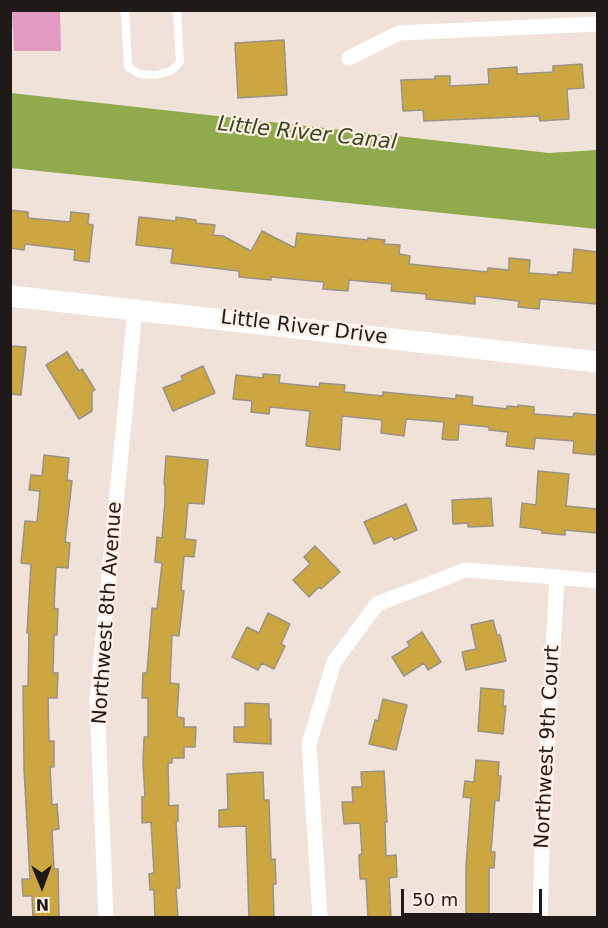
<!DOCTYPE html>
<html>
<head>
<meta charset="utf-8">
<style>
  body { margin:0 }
  #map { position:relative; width:608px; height:928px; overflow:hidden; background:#f1e2d9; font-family:"DejaVu Sans",sans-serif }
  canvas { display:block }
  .frame { position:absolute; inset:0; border:12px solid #1f1a17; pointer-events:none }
  .north { position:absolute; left:12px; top:856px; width:60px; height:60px; -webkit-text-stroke:4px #fff0e6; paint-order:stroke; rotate:179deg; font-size:16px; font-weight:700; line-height:24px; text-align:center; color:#1f1a17 }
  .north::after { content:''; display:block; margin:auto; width:21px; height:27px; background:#1f1a17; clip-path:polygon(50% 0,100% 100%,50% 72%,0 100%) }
  .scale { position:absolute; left:401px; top:889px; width:141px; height:27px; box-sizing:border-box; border:3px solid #1f1a17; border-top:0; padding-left:8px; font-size:18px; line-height:21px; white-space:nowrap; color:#1f1a17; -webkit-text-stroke:4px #fff0e6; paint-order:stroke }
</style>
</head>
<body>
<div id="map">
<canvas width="608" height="928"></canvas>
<div class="frame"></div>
<div class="north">N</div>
<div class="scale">50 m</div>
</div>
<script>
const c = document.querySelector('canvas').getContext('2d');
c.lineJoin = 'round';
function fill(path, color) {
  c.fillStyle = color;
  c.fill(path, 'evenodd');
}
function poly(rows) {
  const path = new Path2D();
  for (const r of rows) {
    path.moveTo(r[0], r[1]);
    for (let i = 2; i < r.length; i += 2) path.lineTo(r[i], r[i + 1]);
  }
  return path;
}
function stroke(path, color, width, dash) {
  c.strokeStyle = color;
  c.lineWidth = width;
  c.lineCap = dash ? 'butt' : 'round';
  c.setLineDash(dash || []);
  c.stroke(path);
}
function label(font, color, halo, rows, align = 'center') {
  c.font = font + ' "DejaVu Sans",sans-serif';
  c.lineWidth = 4.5;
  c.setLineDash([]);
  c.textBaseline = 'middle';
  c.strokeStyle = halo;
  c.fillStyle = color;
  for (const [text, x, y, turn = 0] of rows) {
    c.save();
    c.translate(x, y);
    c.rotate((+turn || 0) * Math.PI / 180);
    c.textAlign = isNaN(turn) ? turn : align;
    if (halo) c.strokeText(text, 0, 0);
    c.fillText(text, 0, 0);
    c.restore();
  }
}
fill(poly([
  [12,12,60,12,61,51,14,51]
]), '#e39ac0');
fill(poly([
  [11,93,549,153,597,150,597,229,11,168]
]), '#8fab4d');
const building = poly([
  [284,40,287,95,238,98,235,43,284,40],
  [582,64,584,88,567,89,569,119,540,121,539,116,424,121,423,110,403,111,401,80,435,79,435,76,450,76,450,86,489,84,488,69,517,67,517,74,553,72,553,66,582,64],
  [10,210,28,212,28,218,70,222,71,212,89,214,88,224,93,225,89,262,74,260,75,250,25,244,24,250,10,248,10,210],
  [139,217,176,221,176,217,196,220,196,223,215,225,213,235,223,236,251,251,262,231,295,248,297,233,368,240,368,238,385,240,384,244,400,245,399,254,410,256,409,264,487,272,488,268,509,270,509,258,530,260,529,273,558,275,558,272,572,273,574,249,597,252,597,304,540,299,539,309,518,307,519,301,475,296,475,304,426,299,426,294,391,291,392,284,349,280,348,291,323,289,324,282,271,277,271,280,239,277,239,271,171,263,173,249,136,245,139,217],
  [10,346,26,347,21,395,10,394,10,346],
  [67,352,79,371,82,369,95,390,92,392,92,411,79,419,46,365,67,352],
  [203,366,215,393,173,411,163,388,183,380,181,376,203,366],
  [263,374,280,375,279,383,319,387,320,383,345,385,344,392,383,396,383,392,456,399,456,395,473,397,472,405,507,409,507,406,518,407,518,405,534,407,534,414,573,417,574,413,597,415,597,441,596,441,595,455,573,453,574,441,535,438,534,449,506,446,508,432,489,430,489,427,459,424,458,440,450,440,442,439,444,422,406,419,404,436,381,433,382,420,342,416,340,450,306,446,310,411,270,407,269,414,251,412,252,401,233,399,236,375,263,378,263,374],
  [44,455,69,458,67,480,72,481,65,542,70,543,68,568,56,567,54,608,58,609,57,635,54,635,53,673,58,673,57,698,48,698,49,741,54,741,54,767,50,767,52,805,57,804,59,829,52,830,54,869,58,869,59,918,33,918,32,896,23,896,22,879,30,879,24,768,23,686,28,686,29,633,27,633,31,564,21,563,25,521,37,522,40,491,29,490,31,475,42,476,44,455],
  [166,456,208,460,204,504,188,503,185,539,196,540,194,557,184,556,181,590,184,591,179,636,172,635,170,683,179,684,177,717,184,718,184,727,196,727,195,747,184,747,184,758,172,758,172,763,168,763,169,806,178,805,178,821,176,822,180,888,176,888,178,918,155,918,154,890,150,890,149,874,154,873,151,822,142,823,142,797,145,797,143,763,144,737,148,737,148,698,142,698,143,673,147,673,152,608,157,609,162,563,155,562,157,537,162,538,165,501,165,484,164,484,166,456],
  [538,471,569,474,566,506,597,509,597,533,565,530,565,535,542,533,542,530,520,527,522,503,536,505,538,471],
  [491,498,493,526,468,527,468,523,453,524,452,500,491,498],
  [406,504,417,530,394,540,392,536,374,544,364,522,406,504],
  [315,546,340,572,321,589,319,587,309,597,293,580,310,564,304,557,315,546],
  [268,613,290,624,281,644,285,646,274,669,262,663,258,670,232,657,247,627,259,633,268,613],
  [493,620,497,635,500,635,506,661,466,670,462,652,476,649,471,625,493,620],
  [422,632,441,662,428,670,424,663,404,676,392,657,410,646,407,642,422,632],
  [481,688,504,690,503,706,506,706,503,734,478,731,481,688],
  [383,699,407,705,396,750,369,744,375,720,378,721,383,699],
  [245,703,269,704,269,719,271,719,271,744,234,742,234,727,245,727,245,703],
  [476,760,499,762,498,776,501,776,499,801,495,800,491,852,495,852,494,868,489,868,489,918,466,918,466,866,471,798,463,797,465,781,474,782,476,760],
  [384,771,387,822,385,822,386,856,396,855,397,877,389,878,391,918,368,918,366,879,360,879,359,855,362,854,360,823,344,824,342,802,353,802,352,787,362,787,361,772,384,771],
  [263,772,264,800,269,800,271,860,275,859,276,884,273,884,274,918,249,918,246,826,219,827,219,810,228,809,227,774,263,772]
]);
fill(building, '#cca741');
stroke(building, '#989385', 1.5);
stroke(poly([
  [125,10,128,67,139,74,156,75,171,71,180,62,177,10]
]), '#fff', 8);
stroke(poly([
  [349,58,399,33,598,24],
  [106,918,97,699,135,309],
  [320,918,309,744,334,662,377,604,466,570,557,577,598,581],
  [540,918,542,848,557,577]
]), '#fff', 15);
stroke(poly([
  [10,296,598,362]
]), '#fff', 21);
label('20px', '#1f1a17', '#fff0e6', [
  ["Little River Drive",304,328,7],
  ["Northwest 8th Avenue",108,613,-86],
  ["Northwest 9th Court",548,747,-87]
]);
label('italic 21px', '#38441c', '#fff0e6', [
  ["Little River Canal",307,134,6]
]);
</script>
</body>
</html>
